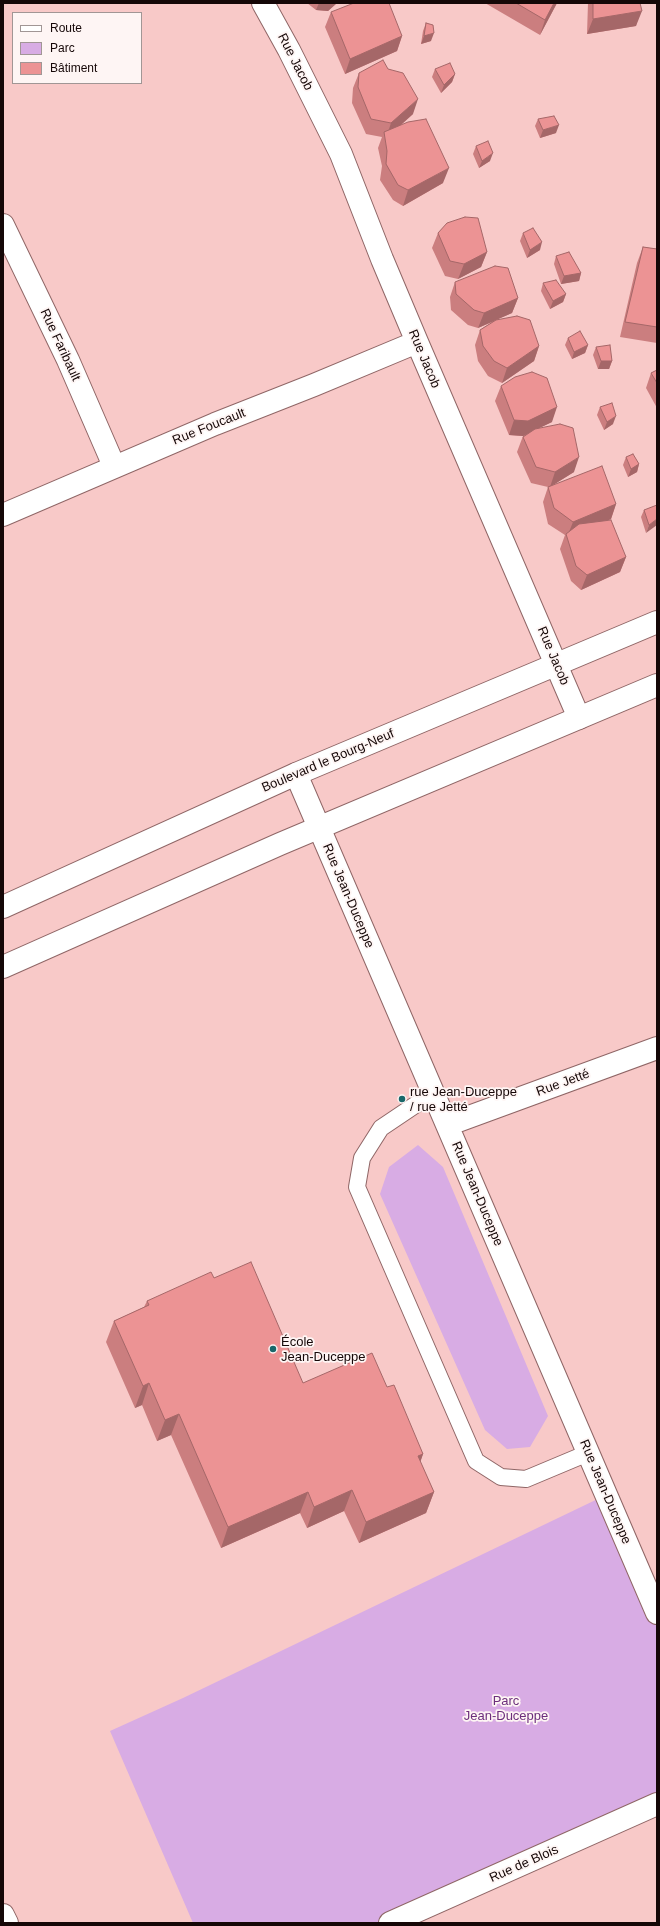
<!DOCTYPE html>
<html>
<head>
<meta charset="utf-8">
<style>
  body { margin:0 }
  #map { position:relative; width:660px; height:1926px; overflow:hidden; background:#f8c9c8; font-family:Helvetica,sans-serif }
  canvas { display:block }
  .frame { position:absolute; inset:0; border:4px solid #150707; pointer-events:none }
  .legend { position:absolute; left:12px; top:12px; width:130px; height:72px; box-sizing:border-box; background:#fef5f4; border:1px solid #a19695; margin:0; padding:5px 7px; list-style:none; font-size:12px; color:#150707 }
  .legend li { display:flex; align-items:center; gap:8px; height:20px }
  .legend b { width:20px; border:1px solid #a19695 }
</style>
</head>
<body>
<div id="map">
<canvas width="660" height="1926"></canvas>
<div class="frame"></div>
<ul class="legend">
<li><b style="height:5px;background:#fff"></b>Route</li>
<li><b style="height:11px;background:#d8ace4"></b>Parc</li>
<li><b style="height:11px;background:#ec9394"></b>Bâtiment</li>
</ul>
</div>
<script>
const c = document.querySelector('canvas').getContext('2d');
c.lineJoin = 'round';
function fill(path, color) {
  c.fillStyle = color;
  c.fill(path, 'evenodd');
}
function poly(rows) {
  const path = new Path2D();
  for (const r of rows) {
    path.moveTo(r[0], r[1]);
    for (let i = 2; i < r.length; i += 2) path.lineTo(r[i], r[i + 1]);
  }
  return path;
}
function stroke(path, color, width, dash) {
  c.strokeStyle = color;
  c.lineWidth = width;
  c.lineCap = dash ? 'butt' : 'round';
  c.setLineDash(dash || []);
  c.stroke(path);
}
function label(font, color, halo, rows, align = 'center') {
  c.font = font + ' Helvetica,sans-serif';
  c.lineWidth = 3.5;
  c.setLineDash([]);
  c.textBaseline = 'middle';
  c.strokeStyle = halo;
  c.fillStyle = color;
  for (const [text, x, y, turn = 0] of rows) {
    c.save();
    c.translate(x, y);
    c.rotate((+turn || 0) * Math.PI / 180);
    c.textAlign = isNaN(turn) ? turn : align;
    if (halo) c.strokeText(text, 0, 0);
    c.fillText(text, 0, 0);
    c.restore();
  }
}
fill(poly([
  [418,1145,443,1167,548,1416,530,1447,507,1449,485,1430,380,1194,389,1167],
  [606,1495,657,1613,657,1804,390,1923,193,1923,110,1731,183,1698]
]), '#d8ace4');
const service = poly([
  [433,1093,381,1128,362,1158,357,1187,476,1461,501,1477,526,1479,588,1453]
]);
const minor = poly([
  [263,3,289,50,341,154,382,259,417,342,579,718],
  [3,225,68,360,114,466],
  [3,515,215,424,314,385,417,342],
  [296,774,657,1613],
  [447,1125,657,1048],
  [3,1915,7,1923],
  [390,1923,657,1804]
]);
const tertiary = poly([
  [3,907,296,774,657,622],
  [3,967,280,844,657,685]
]);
stroke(service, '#8f6666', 18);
stroke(minor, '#8f6666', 24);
stroke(tertiary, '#8f6666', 24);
stroke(service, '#fff', 16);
stroke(minor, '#fff', 22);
stroke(tertiary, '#fff', 22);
fill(poly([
  [307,3,337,3,328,11,316,10],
  [485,3,557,3,540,35],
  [588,3,640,3,636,26,587,34],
  [331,12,402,36,397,51,345,74,325,27],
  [426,23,431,41,421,44,423,31],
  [435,69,455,74,452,82,441,93,432,77],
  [359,73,413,114,400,126,443,183,403,206,393,200,380,180,382,166,378,148,382,137,366,134,352,103,353,88],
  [538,119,556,133,540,138,535,126],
  [476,146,490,161,479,168,473,154],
  [438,233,487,252,481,267,458,279,445,276,432,248],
  [523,233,540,250,527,258,520,241],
  [643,247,657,249,657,343,620,337,637,263],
  [556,256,581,273,579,281,561,284,554,264],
  [455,282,518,298,512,313,498,319,539,346,534,361,502,383,488,376,478,361,475,345,480,330,492,322,478,328,468,325,451,310,450,297],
  [543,283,566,294,563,302,550,309,541,291],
  [568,338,588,345,585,353,572,359,565,345],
  [596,347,612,361,609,369,598,369,593,355],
  [657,370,657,408,646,388,651,373],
  [501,386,552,422,539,428,574,472,553,485,616,504,611,519,606,521,626,557,620,572,581,590,571,581,560,549,565,535,548,524,543,502,548,487,531,483,517,452,523,436,509,435,495,401],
  [600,407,613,424,604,430,597,415],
  [626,457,639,464,637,472,628,477,623,465],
  [657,506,646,533,641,517,644,510],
  [214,1278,303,1383,387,1387,423,1454,420,1462,434,1492,426,1513,359,1543,344,1511,307,1528,300,1513,221,1548,171,1435,157,1441,142,1405,135,1408,106,1342,114,1321,144,1307,147,1301]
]), '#cb7e7f');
fill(poly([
  [319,3,337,3,328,11,316,10],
  [554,3,557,3,540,35,545,20],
  [642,11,636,26,587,34,593,19],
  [434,33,431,41,421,44,424,36],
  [402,36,397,51,345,74,350,59],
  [455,74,452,82,441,93,444,85],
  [418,99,413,114,386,138,391,123],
  [559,125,556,133,540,138,543,130],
  [493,153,490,161,479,168,482,161],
  [449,168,443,183,403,206,408,190],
  [542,242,540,250,527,258,530,250],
  [487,252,481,267,458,279,464,264],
  [581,273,579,281,561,284,564,276],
  [566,294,563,302,550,309,553,301],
  [518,298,512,313,478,328,484,313],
  [588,345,585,353,572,359,574,352],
  [539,346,534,361,502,383,507,368],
  [601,361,612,361,609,369,598,369],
  [557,407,552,422,523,436,509,435,514,420],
  [616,416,613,424,604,430,607,422],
  [579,457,574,472,550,487,555,472],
  [639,464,637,472,628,477,631,469],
  [616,504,611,519,567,537,573,522],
  [657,519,657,525,646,533,649,525],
  [626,557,620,572,581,590,587,575],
  [149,1383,142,1405,135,1408,143,1386],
  [179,1414,171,1435,157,1441,165,1420],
  [423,1454,416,1475,418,1456],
  [352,1490,344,1511,307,1528,314,1507],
  [308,1492,300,1513,221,1548,228,1527],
  [434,1492,426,1513,359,1543,366,1522]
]), '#a56768');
const building = poly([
  [354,3,389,3,402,36,350,59,331,12,354,3],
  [516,3,554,3,545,20,516,3],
  [593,3,640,3,642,11,593,19,593,3],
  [426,23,433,25,434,33,424,36,426,23],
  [383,60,388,69,403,73,418,99,391,123,371,119,358,87,359,73,383,60],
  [450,63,455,74,444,85,435,69,450,63],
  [554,116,559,125,543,130,538,119,554,116],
  [426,119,449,168,408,190,398,185,386,164,387,151,384,132,408,122,426,119],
  [488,141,493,153,482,161,476,146,488,141],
  [465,217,478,218,487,252,464,264,450,261,438,233,447,223,465,217],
  [533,228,542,242,530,250,523,233,533,228],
  [643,247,657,249,657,327,625,322,643,247],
  [569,252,581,273,564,276,556,256,569,252],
  [495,266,508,268,518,298,484,313,474,310,456,294,455,282,495,266],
  [556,280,566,294,553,301,543,283,556,280],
  [517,316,530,320,539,346,507,368,494,361,483,346,480,330,496,320,517,316],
  [580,331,588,345,574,352,568,338,580,331],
  [610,345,612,361,601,361,596,347,610,345],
  [657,370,657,383,651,373,657,370],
  [532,372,547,378,557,407,528,421,514,420,501,386,515,377,532,372],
  [612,403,616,416,607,422,600,407,612,403],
  [560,424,573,428,579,457,555,472,536,467,523,437,535,429,560,424],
  [633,454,639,464,631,469,626,457,633,454],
  [602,466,616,504,573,522,554,508,548,487,602,466],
  [657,505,657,519,649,525,644,510,657,505],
  [611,520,626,557,587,575,576,566,566,534,579,524,611,520],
  [251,1262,303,1383,372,1353,387,1387,394,1385,423,1454,418,1456,434,1492,366,1522,352,1490,314,1507,308,1492,228,1527,179,1414,165,1420,149,1383,143,1386,114,1321,149,1305,147,1301,211,1272,214,1278,251,1262]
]);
fill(building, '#ec9394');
stroke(building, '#a56768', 1);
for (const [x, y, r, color] of [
  [402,1099,4,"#19676a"],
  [273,1349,4,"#19676a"]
]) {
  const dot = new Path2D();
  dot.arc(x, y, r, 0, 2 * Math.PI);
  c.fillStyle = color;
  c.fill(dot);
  stroke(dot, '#fef5f4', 1.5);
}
label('13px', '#150707', '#fef5f4', [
  ["Rue Jacob",295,62,63],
  ["Rue Faribault",60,345,65],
  ["Rue Jacob",424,359,67],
  ["Rue Foucault",209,427,-22],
  ["Rue Jacob",553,656,67],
  ["Boulevard le Bourg-Neuf",328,761,-23],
  ["Rue Jean-Duceppe",348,896,67],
  ["Rue Jetté",563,1083,-20],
  ["Rue Jean-Duceppe",477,1194,67],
  ["Rue Jean-Duceppe",605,1492,67],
  ["Rue de Blois",524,1864,-24]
]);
label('13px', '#150707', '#fef5f4', [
  ["rue Jean-Duceppe",410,1092],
  ["/ rue Jetté",410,1107],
  ["École",281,1342],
  ["Jean-Duceppe",281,1357]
], 'left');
label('13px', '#6c2e7c', '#fef5f4', [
  ["Parc",506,1701],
  ["Jean-Duceppe",506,1716]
]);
</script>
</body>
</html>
